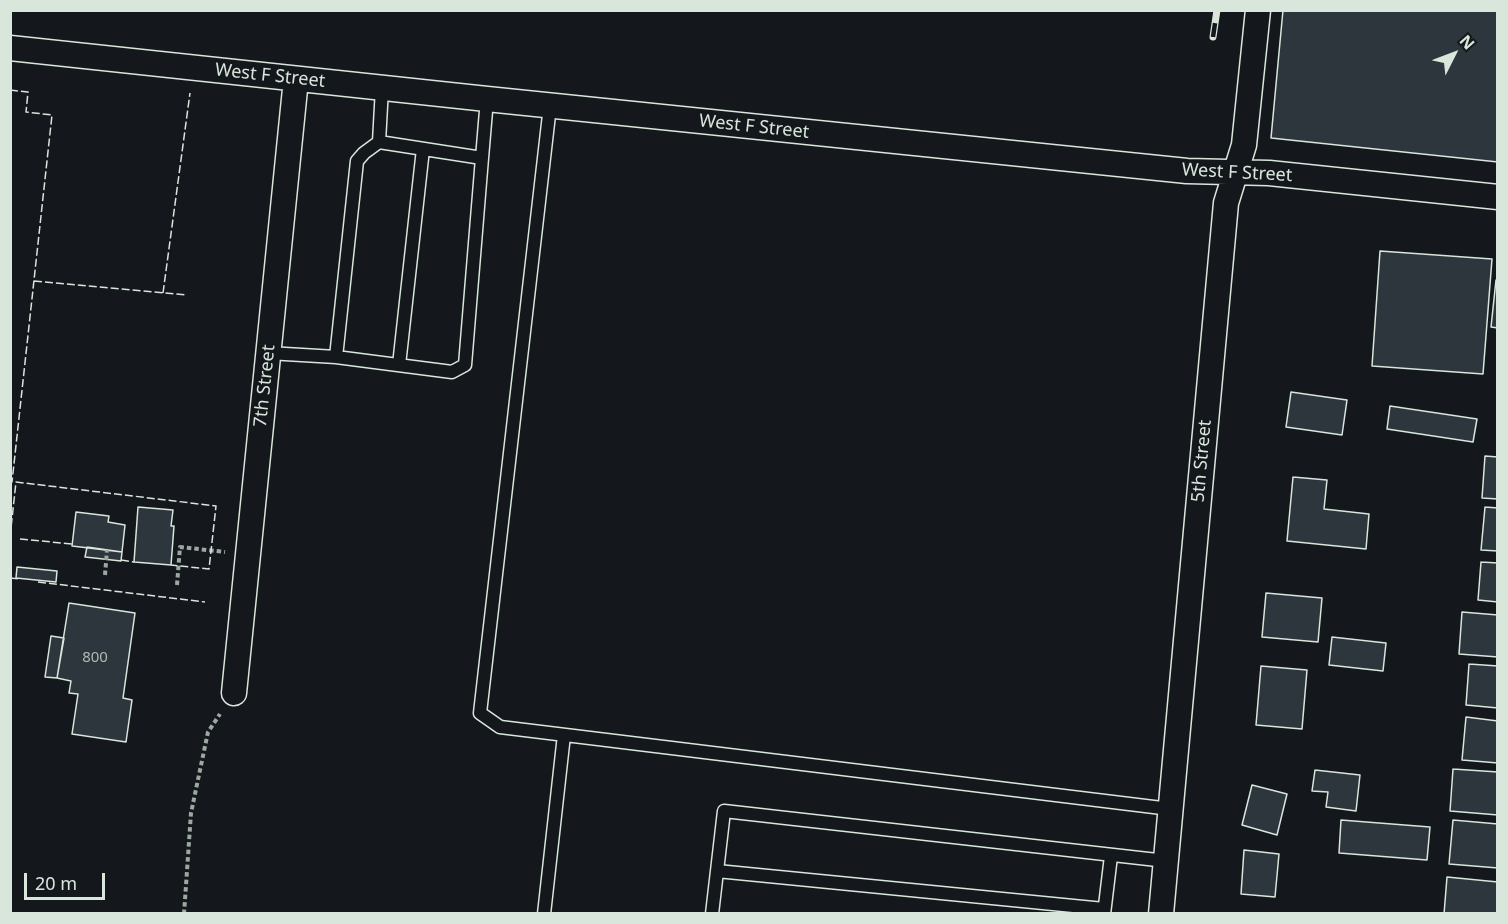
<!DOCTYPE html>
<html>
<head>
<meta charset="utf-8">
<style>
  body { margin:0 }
  #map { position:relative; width:1508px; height:924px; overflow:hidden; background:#14181c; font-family:"Noto Sans",sans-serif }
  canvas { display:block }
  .frame { position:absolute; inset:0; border:12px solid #d8e6dc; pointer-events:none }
  .north { position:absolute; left:1424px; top:24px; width:60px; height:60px; -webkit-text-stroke:4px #14181c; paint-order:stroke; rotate:48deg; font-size:16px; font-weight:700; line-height:24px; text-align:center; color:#d8e6dc }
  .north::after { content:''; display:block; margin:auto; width:21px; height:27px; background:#d8e6dc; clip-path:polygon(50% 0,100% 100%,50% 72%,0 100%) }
  .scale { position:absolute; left:24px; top:873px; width:81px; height:27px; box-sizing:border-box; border:3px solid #d8e6dc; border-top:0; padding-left:8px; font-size:18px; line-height:21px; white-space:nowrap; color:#d8e6dc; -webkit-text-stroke:4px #14181c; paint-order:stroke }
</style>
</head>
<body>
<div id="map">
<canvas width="1508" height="924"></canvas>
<div class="frame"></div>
<div class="north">N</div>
<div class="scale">20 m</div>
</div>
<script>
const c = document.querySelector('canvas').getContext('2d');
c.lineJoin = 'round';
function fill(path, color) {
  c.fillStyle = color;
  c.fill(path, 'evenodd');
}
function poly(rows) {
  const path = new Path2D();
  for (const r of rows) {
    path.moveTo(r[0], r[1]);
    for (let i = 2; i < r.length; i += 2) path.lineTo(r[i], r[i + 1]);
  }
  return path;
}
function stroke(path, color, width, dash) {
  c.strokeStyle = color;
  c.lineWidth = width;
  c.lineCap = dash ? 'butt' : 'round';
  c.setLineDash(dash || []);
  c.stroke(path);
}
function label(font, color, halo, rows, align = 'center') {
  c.font = font + ' "Noto Sans",sans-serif';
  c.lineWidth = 4.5;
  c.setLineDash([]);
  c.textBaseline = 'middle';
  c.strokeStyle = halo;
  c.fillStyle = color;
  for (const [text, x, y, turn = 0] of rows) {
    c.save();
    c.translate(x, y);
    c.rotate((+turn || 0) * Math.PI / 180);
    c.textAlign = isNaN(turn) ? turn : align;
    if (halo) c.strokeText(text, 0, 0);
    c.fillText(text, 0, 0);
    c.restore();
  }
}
const building = poly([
  [1283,10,1498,10,1498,162,1271,138,1283,10],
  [1380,251,1492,259,1483,374,1372,366,1380,251],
  [1496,280,1498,281,1498,328,1491,327,1496,280],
  [1291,392,1347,400,1342,435,1286,427,1291,392],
  [1390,406,1477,419,1473,442,1387,429,1390,406],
  [1485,456,1498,457,1498,499,1482,498,1485,456],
  [1293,477,1327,480,1324,509,1369,514,1366,549,1287,541,1293,477],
  [138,507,173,510,171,526,174,526,171,565,134,562,138,507],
  [1485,507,1498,508,1498,551,1481,550,1485,507],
  [76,512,109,516,108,522,125,525,122,552,72,546,76,512],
  [87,547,122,552,121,561,85,557,87,547],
  [1481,562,1498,563,1498,602,1478,600,1481,562],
  [17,567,57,571,56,582,16,578,17,567],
  [1266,593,1322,598,1318,642,1262,637,1266,593],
  [69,603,135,613,123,698,132,700,126,742,72,734,78,694,69,693,71,681,57,678,69,603],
  [1462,612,1498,615,1498,657,1459,654,1462,612],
  [51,636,64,638,57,678,45,677,51,636],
  [1332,637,1386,643,1383,671,1329,665,1332,637],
  [1469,664,1498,666,1498,708,1466,705,1469,664],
  [1261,666,1307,670,1302,729,1256,725,1261,666],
  [1466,717,1498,721,1498,763,1462,760,1466,717],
  [1453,769,1498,772,1498,815,1450,811,1453,769],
  [1315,770,1360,775,1356,811,1326,807,1328,792,1312,791,1315,770],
  [1252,785,1287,794,1277,835,1242,825,1252,785],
  [1341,820,1430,827,1427,860,1339,853,1341,820],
  [1453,820,1498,824,1498,868,1449,864,1453,820],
  [1244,850,1279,854,1275,897,1241,894,1244,850],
  [1447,877,1498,882,1497,914,1444,914,1447,877]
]);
fill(building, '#2c363c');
stroke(building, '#d8e6dc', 1.5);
const service = poly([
  [382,88,379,142,482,158,487,99],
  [550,106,480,713,500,727,1170,809],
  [268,353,336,357,357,161,364,153,379,142],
  [336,357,452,372,465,365,482,158],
  [399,365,423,149],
  [717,871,1104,909],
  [544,914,564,735],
  [712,914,724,811,1166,861],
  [1104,914,1111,856]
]);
const minor = poly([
  [10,48,487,99,1187,171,1269,173,1498,197],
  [234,693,296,79],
  [1161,914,1226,203,1244,145,1258,10]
]);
stroke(service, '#d8e6dc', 15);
stroke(minor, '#d8e6dc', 27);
stroke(poly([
  [105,575,107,550],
  [177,585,180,547,225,552],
  [184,914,191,813,208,732,220,714]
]), '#9da8a2', 4, [4.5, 3]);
stroke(service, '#14181c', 12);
stroke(minor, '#14181c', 24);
const rail = poly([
  [1213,37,1217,10]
]);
stroke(rail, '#d8e6dc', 7);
stroke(rail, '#14181c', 4.5, [14]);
stroke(poly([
  [10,90,28,92,26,112,52,115,12,482,10,482],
  [34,281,187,295],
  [163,293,190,93],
  [10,537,16,482,216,506,209,569,171,565],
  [20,539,72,544],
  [121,560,134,562],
  [10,578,20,579],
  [38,582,205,602]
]), '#d8e6dc', 1.5, [8, 3]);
label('15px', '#adbab4', null, [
  ["800",95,658]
]);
label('18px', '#d8e6dc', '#14181c', [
  ["West F Street",270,76,6],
  ["West F Street",754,127,6],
  ["West F Street",1237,173,3],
  ["7th Street",265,386,-84],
  ["5th Street",1202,461,-85]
]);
</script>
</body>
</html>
